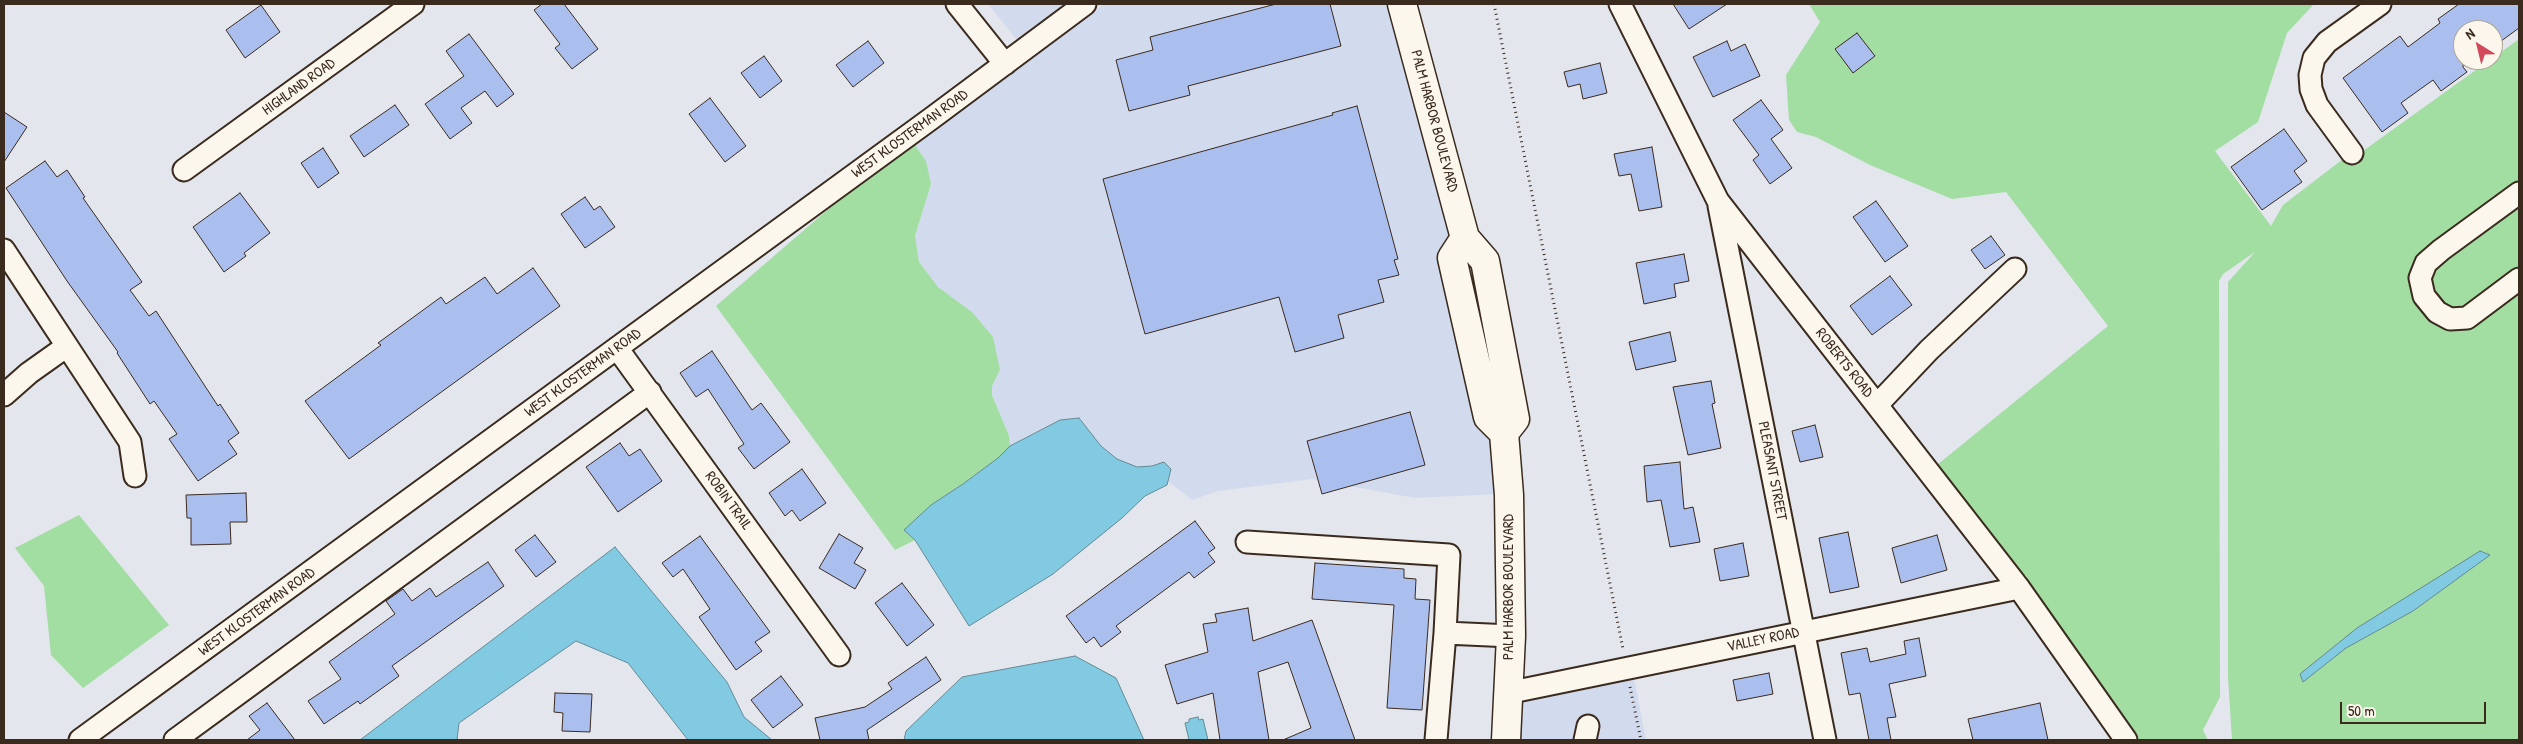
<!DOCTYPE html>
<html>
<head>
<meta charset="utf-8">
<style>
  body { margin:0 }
  #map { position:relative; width:2523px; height:744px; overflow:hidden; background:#e3e6ed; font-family:"Patrick Hand",sans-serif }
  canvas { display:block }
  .frame { position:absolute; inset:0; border:5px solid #3b2a1e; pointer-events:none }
  .north { position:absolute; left:2453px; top:20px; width:50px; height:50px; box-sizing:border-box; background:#fbf7ec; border:1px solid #aea59a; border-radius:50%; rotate:324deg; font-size:14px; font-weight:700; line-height:20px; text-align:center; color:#3b2a1e }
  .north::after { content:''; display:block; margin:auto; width:18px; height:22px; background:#d1495b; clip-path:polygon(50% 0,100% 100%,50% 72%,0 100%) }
  .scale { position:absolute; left:2340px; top:702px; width:146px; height:22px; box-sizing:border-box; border:2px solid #3b2a1e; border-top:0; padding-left:6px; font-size:15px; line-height:18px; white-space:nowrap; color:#3b2a1e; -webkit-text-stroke:4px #fbf7ec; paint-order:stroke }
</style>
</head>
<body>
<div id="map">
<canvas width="2523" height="744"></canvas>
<div class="frame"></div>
<div class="north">N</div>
<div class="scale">50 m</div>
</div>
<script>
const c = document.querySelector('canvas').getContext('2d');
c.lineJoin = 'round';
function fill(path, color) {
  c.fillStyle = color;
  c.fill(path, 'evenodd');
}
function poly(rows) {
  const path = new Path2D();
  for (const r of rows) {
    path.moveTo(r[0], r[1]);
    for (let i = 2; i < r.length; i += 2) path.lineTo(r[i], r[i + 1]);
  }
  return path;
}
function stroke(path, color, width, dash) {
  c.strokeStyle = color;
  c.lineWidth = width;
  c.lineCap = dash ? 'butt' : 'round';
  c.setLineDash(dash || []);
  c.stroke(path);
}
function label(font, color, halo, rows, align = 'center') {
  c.font = font + ' "Patrick Hand",sans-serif';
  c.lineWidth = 4;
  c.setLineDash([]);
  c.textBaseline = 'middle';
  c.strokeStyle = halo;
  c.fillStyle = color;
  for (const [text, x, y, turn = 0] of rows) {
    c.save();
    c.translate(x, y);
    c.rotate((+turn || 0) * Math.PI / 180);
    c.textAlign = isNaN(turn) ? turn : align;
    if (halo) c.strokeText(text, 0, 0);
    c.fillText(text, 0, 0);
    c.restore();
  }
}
fill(poly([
  [988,4,1066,4,1017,40],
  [1104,4,1391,4,1461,268,1482,379,1498,494,1415,498,1312,479,1218,491,1192,500,1168,481,1171,469,1137,467,1117,459,1101,446,1079,418,1059,420,1010,446,1009,436,992,395,992,386,1000,370,972,312,938,287,919,262,915,237,931,184,926,161,915,145],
  [1634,679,1646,740,1518,740,1521,703]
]), '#d2daed');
fill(poly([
  [1809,4,2314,4,2287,33,2258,122,2215,151,2271,226,2283,205,2343,159,2363,151,2519,39,2519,740,2232,740,2228,677,2228,282,2255,252,2223,274,2219,281,2220,697,2203,730,2208,740,2124,740,2112,708,2115,705,2029,584,2026,575,2023,575,1937,465,2108,326,2006,192,1952,199,1870,165,1816,137,1797,132,1789,120,1786,75,1820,22],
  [915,145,926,161,931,184,915,236,919,262,938,287,972,312,993,337,1000,370,992,386,992,395,1009,436,1010,446,998,458,963,484,931,505,905,530,915,540,895,550,716,306,832,206],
  [79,515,169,625,83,688,51,655,44,586,15,548]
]), '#a2dda2');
const water = poly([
  [1079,418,1101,446,1117,459,1137,467,1152,466,1164,462,1171,469,1167,485,1145,496,1122,518,1053,574,969,626,915,540,904,530,931,505,963,484,998,458,1010,446,1060,420,1079,418],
  [615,547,727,682,744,717,772,740,688,740,628,663,576,641,459,723,457,740,360,740,615,547],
  [2480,551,2490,555,2413,611,2346,648,2303,682,2300,674,2357,628,2480,551],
  [1075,656,1116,678,1144,740,904,740,906,731,962,677,1075,656],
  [1198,717,1199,720,1203,719,1208,740,1189,740,1185,723,1189,722,1189,719,1198,717]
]);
fill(water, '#81cae2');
stroke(water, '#658a94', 1);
const building = poly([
  [542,4,564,4,598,49,572,69,555,48,560,44,534,10,542,4],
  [1276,4,1330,4,1341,46,1188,86,1190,95,1129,111,1116,60,1153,50,1150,37,1276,4],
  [1673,4,1727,4,1689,29,1673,4],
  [2459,4,2519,4,2519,28,2493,47,2493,30,2463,30,2463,67,2467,72,2441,91,2433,80,2401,103,2408,113,2382,132,2343,78,2400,36,2408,47,2440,23,2438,19,2459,4],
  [261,5,280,32,245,58,226,30,261,5],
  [1857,33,1875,56,1853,73,1835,49,1857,33],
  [469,34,514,94,497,107,485,91,461,108,472,123,450,139,425,104,464,76,446,51,469,34],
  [868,41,884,63,853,87,836,65,868,41],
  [1727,41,1731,51,1745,44,1760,76,1713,97,1693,57,1727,41],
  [764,56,782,81,760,98,741,73,764,56],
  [1600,63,1607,93,1583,99,1580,84,1568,87,1564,72,1600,63],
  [710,98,746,146,725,162,689,114,710,98],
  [1761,100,1783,130,1771,139,1792,168,1770,184,1753,160,1759,155,1733,120,1761,100],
  [395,105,409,125,364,157,350,136,395,105],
  [1357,106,1398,259,1394,260,1399,275,1378,280,1384,302,1338,315,1344,338,1295,352,1279,297,1145,334,1103,179,1333,115,1332,113,1357,106],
  [4,112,27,127,4,162,4,112],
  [2284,129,2307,161,2294,171,2302,182,2262,210,2231,167,2284,129],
  [1652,147,1662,207,1639,211,1631,174,1619,176,1614,154,1652,147],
  [323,148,339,173,318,188,301,163,323,148],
  [45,161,57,177,67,170,85,197,83,198,142,282,130,290,149,316,156,311,218,406,220,404,239,433,228,441,237,454,198,481,169,439,177,434,154,401,150,404,117,353,118,352,67,281,6,188,45,161],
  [240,193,270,233,244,253,246,256,224,272,193,227,240,193],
  [585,197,594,210,600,206,615,227,585,248,561,214,585,197],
  [1876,201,1908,246,1885,262,1853,217,1876,201],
  [1991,236,2005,255,1985,269,1971,250,1991,236],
  [1684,254,1689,281,1674,284,1676,297,1644,304,1636,263,1684,254],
  [533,268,560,306,349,459,305,401,381,345,378,343,441,297,446,304,485,277,497,294,533,268],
  [1890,276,1912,305,1872,335,1850,306,1890,276],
  [1670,332,1676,361,1636,370,1629,342,1670,332],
  [712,351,752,410,761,403,790,442,754,469,738,448,744,444,708,389,696,397,680,373,712,351],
  [1711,381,1715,403,1712,404,1721,448,1688,455,1673,387,1711,381],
  [1410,412,1425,465,1322,494,1307,441,1410,412],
  [1815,425,1823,457,1800,462,1792,431,1815,425],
  [620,443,629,456,640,449,662,481,618,512,586,467,620,443],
  [1680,462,1684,509,1693,507,1700,542,1670,547,1661,500,1647,502,1644,466,1680,462],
  [802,469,826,503,800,521,792,510,785,516,769,493,802,469],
  [246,493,247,522,230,522,231,544,191,545,191,518,187,518,186,495,246,493],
  [1195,521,1215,548,1208,553,1215,562,1194,578,1189,572,1116,626,1121,632,1101,647,1094,637,1086,643,1066,616,1195,521],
  [1848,532,1859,587,1830,593,1819,538,1848,532],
  [839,534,863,548,854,563,866,570,855,589,819,568,839,534],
  [535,535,556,562,536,577,515,550,535,535],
  [1937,535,1947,570,1901,583,1892,548,1937,535],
  [700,536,770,632,755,642,762,651,736,670,699,617,710,609,683,569,673,577,662,563,700,536],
  [1743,543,1749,576,1720,581,1714,549,1743,543],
  [488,562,504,586,392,666,399,676,360,704,358,701,324,724,308,701,341,679,329,662,395,614,386,601,403,589,412,601,430,588,436,597,488,562],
  [1315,563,1404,569,1404,578,1416,579,1415,599,1430,600,1422,710,1387,708,1394,605,1312,599,1315,563],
  [902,583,934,625,907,646,875,603,902,583],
  [1248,608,1253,641,1312,620,1355,740,1283,740,1311,728,1288,662,1258,672,1269,740,1220,740,1213,693,1177,704,1165,665,1208,652,1203,624,1217,622,1215,614,1248,608],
  [1919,638,1926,676,1889,684,1896,717,1887,718,1891,740,1869,740,1860,693,1849,695,1841,653,1867,648,1870,662,1906,654,1904,641,1919,638],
  [926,657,941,680,867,730,869,740,820,740,815,718,865,707,892,689,888,683,926,657],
  [1769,673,1773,694,1737,701,1733,680,1769,673],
  [781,676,803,705,773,728,751,700,781,676],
  [555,693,592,694,590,732,562,731,563,713,554,712,555,693],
  [267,703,295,740,247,740,260,730,249,716,267,703],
  [2040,703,2048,740,1973,740,1968,719,2040,703]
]);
fill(building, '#abbfee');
stroke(building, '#3b2a1e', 1);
const minor = poly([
  [957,4,1005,64],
  [1620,4,1718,201,2019,588,2126,740],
  [2352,153,2317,105,2311,89,2310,75,2314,58,2327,42,2380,4],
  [184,170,413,4],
  [2519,193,2441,250,2426,263,2420,278,2424,296,2437,312,2450,319,2467,318,2519,279],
  [1719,206,1825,740],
  [4,250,130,442,135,476],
  [617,348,839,655],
  [4,395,29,373,67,346],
  [1877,405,1929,350,2015,269],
  [1247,542,1449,555,1445,633],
  [1507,693,2019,588],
  [80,740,932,118,1085,4],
  [175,740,650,392],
  [1436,740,1445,633,1511,636],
  [1585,740,1588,726]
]);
const major = poly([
  [1402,4,1465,238,1485,261,1515,419,1504,433,1509,495,1511,636,1506,740],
  [1465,238,1452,258,1488,417,1504,433]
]);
stroke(minor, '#3b2a1e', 25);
stroke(major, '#3b2a1e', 31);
stroke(poly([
  [1494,4,1623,649],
  [1630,687,1641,740]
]), '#3b2a1e', 3, [1, 4]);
stroke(minor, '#fbf7ec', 21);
stroke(major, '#fbf7ec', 28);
label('15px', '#3b2a1e', '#fbf7ec', [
  ["HIGHLAND ROAD",299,87,-36],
  ["PALM HARBOR BOULEVARD",1434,121,75],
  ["WEST KLOSTERMAN ROAD",910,134,-36],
  ["ROBERTS ROAD",1844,363,52],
  ["WEST KLOSTERMAN ROAD",583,373,-36],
  ["PLEASANT STREET",1772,471,79],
  ["ROBIN TRAIL",728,501,54],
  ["PALM HARBOR BOULEVARD",1509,587,-90],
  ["WEST KLOSTERMAN ROAD",257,612,-36],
  ["VALLEY ROAD",1763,640,-12]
]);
</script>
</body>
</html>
